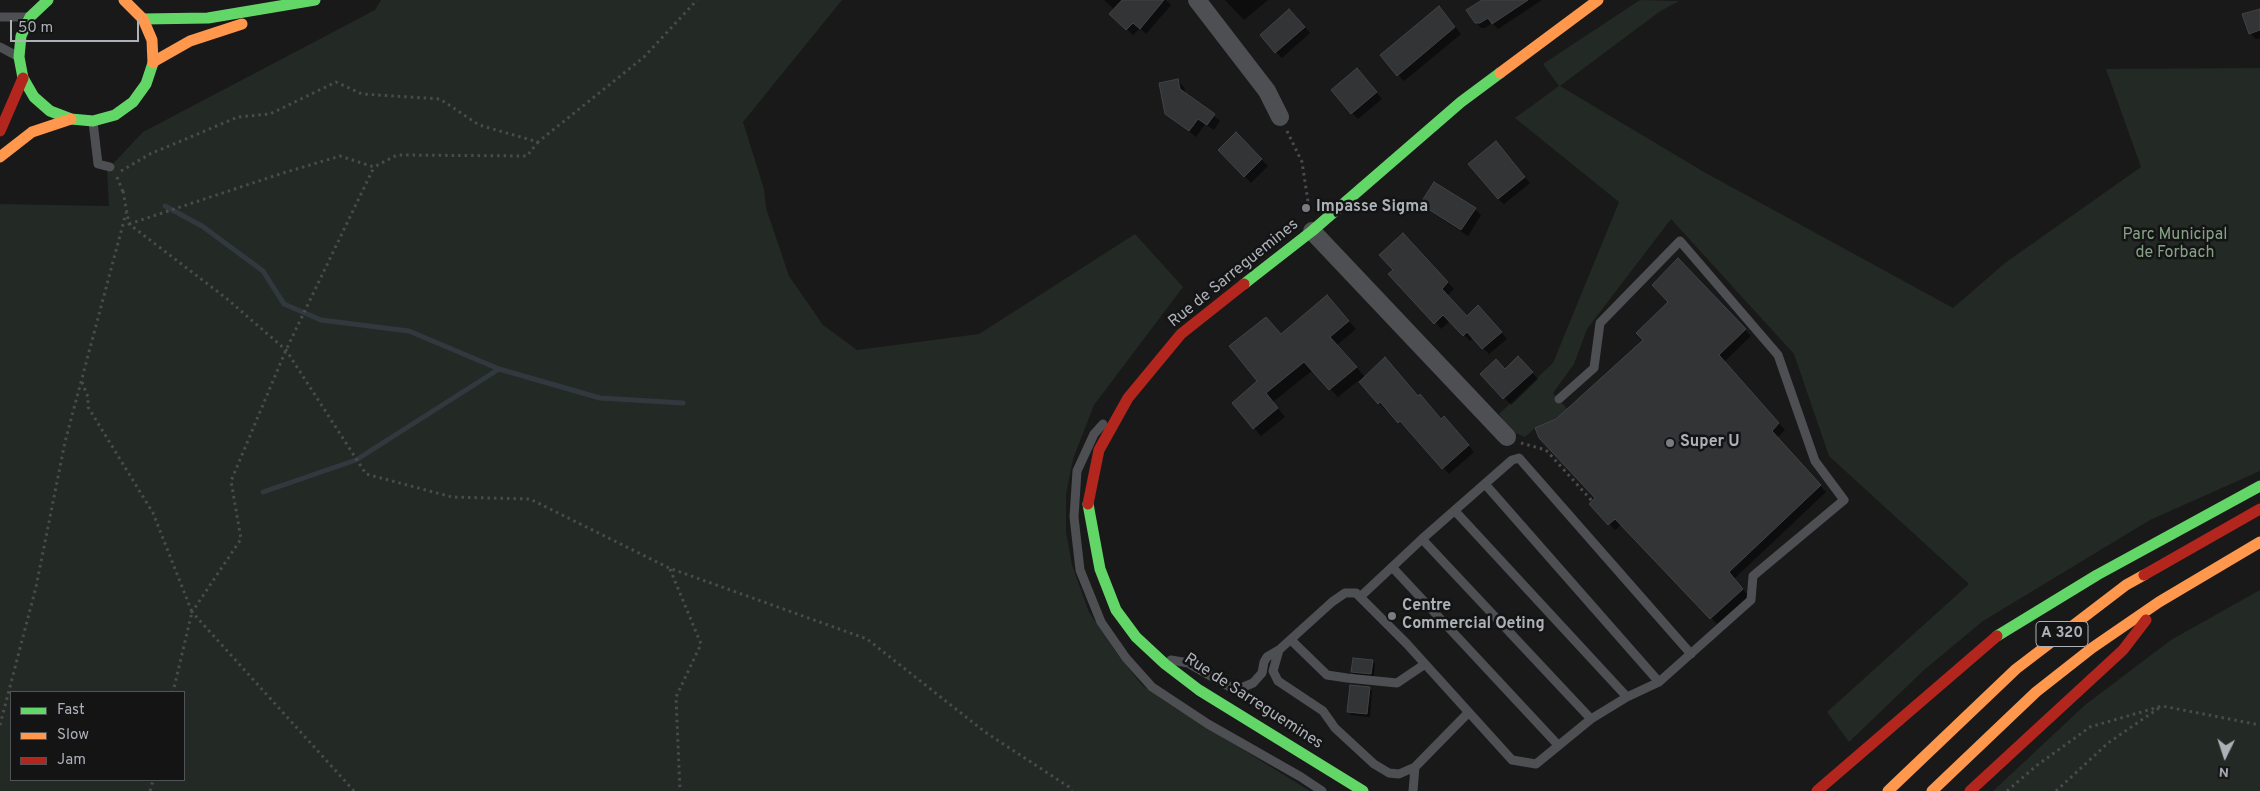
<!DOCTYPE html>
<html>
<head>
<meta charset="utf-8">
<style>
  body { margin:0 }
  #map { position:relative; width:2260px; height:791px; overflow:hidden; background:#19191a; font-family:Overpass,sans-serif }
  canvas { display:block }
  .legend { position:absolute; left:10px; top:691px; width:175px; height:90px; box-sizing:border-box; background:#141415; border:1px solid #515356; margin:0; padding:6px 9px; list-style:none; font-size:15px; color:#acb1b8 }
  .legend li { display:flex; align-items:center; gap:10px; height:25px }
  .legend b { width:25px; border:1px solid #515356 }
  .north { position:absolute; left:2200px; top:731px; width:50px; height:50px; -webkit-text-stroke:4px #141415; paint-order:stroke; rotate:184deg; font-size:14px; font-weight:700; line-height:20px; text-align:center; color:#acb1b8 }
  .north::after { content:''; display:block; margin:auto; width:18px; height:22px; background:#acb1b8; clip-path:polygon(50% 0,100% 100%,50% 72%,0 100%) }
  .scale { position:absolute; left:10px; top:20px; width:129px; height:22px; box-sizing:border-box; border:2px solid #acb1b8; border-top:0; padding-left:6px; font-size:15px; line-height:18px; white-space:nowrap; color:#acb1b8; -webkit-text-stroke:4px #141415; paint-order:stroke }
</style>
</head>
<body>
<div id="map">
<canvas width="2260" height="791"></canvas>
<ul class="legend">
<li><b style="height:6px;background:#63d668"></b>Fast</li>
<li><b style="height:6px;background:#ff974d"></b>Slow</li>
<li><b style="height:6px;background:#b3261e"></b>Jam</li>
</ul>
<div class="north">N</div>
<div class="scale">50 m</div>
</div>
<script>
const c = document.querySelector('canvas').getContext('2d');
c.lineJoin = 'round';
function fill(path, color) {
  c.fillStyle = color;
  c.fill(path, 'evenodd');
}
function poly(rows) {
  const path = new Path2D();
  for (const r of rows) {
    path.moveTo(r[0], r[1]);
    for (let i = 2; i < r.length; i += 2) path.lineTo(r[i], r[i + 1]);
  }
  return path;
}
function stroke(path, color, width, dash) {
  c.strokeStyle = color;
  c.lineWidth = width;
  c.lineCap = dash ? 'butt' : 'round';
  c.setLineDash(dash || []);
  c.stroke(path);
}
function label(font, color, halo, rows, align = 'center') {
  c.font = font + ' Overpass,sans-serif';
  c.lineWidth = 5;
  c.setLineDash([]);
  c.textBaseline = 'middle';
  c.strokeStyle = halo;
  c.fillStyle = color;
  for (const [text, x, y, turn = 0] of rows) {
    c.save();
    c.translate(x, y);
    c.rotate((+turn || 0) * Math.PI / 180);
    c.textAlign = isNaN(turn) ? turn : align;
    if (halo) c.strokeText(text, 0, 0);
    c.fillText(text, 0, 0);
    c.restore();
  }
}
fill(poly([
  [381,0,842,0,743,122,764,189,766,208,789,276,823,325,857,350,979,334,1135,234,1183,287,1094,405,1073,459,1066,495,1066,531,1072,565,1089,612,1118,655,1143,686,1169,704,1310,791,0,791,0,204,109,206,107,170,143,132,375,10],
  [11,692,184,692,184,780,11,780],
  [1640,0,1679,1,1659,12,1560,86,1704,172,1953,308,2005,263,2141,167,2106,69,2260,68,2260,471,2150,520,1983,621,1924,670,1849,742,1827,712,1969,584,1829,456,1794,354,1671,219,1587,329,1574,364,1553,393,1567,409,1553,422,1535,428,1525,437,1513,432,1499,414,1553,363,1619,202,1515,118,1559,86,1543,64],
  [2260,590,2260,791,1993,791,2085,705,2171,640]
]), '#232924');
fill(poly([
  [1104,0,1166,0,1171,5,1146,34,1140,28,1133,35,1117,20,1115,10],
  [1225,0,1268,0,1244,20],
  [1484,0,1542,0,1498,29,1492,23,1485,28,1481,28,1476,22],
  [2260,10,2260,38,2256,39,2250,33],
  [1445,14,1461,34,1404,81,1398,75],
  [1295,16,1310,33,1282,58,1276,52],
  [1363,76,1382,99,1358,119,1352,113],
  [1178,81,1184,87,1186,95,1220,121,1214,130,1205,124,1196,137,1166,113],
  [1236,134,1268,166,1251,183,1219,150],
  [1501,148,1530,183,1504,204,1498,199],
  [1421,204,1475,209,1481,215,1468,236,1428,210],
  [1409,241,1454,289,1447,296,1467,317,1484,313,1507,339,1489,354,1474,338,1470,341,1450,321,1441,329,1395,270],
  [1678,259,1751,336,1724,362,1785,430,1777,438,1826,492,1734,579,1749,596,1717,624,1622,524,1615,530,1591,504,1597,498,1557,420,1645,340,1669,302],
  [1327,297,1356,329,1337,345,1365,377,1426,401,1442,420,1450,424,1474,452,1449,474,1407,426,1405,428,1387,408,1385,410,1359,380,1338,397,1313,370,1273,402,1285,417,1261,436,1254,428,1259,381,1281,335],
  [1518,358,1538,379,1511,405,1482,374,1505,370],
  [1372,661,1375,664,1374,676,1355,675,1352,672],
  [1369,688,1372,691,1370,717,1351,715,1348,712]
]), '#0007');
stroke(poly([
  [165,206,202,226,263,271,284,304,321,320,409,331,499,369],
  [263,492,356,460,499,369,600,398,683,403]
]), '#31393e', 5);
const building = poly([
  [1122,0,1164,0,1140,29,1133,23,1126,30,1109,14,1122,0],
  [1482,0,1528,0,1492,24,1488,18,1480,23,1475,23,1466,10,1482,0],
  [1439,6,1455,27,1397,76,1380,55,1439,6],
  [1289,9,1305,27,1275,53,1260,35,1289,9],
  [2260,9,2260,30,2249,34,2242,14,2260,9],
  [1357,68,1377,92,1351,114,1331,90,1357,68],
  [1178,79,1180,89,1215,114,1207,125,1198,119,1189,131,1165,114,1159,83,1178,79],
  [1236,132,1262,159,1244,177,1218,150,1236,132],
  [1496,141,1525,177,1498,199,1468,164,1496,141],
  [1434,182,1476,208,1461,230,1420,204,1434,182],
  [1403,233,1448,282,1442,289,1467,316,1478,305,1502,332,1482,349,1467,332,1463,336,1443,315,1434,324,1388,274,1393,270,1379,255,1403,233],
  [1678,258,1746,329,1719,355,1779,423,1772,431,1821,485,1729,572,1743,589,1710,619,1615,519,1608,525,1589,504,1595,498,1539,438,1535,428,1556,419,1643,340,1636,333,1668,302,1652,285,1678,258],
  [1327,295,1349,321,1330,337,1357,367,1329,390,1304,362,1266,393,1278,408,1253,429,1232,403,1257,381,1229,346,1266,317,1281,334,1327,295],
  [1518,356,1533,372,1503,399,1480,374,1496,359,1505,369,1518,356],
  [1385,357,1418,396,1420,394,1441,419,1444,416,1469,445,1442,469,1400,421,1398,423,1380,402,1378,404,1359,382,1385,357],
  [1353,658,1373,660,1371,674,1351,672,1353,658],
  [1350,685,1370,687,1367,714,1347,712,1350,685]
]);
fill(building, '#333435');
stroke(building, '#424346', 1);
stroke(poly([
  [1287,131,1302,162,1309,208],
  [121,171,150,154,238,117,270,114,336,82,362,94,440,99,479,125,538,142,644,57,697,0],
  [117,177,123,192],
  [123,191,129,224,226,298,286,350,366,474,452,497,530,499,669,568,867,639,985,732,1069,787,1072,791],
  [129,224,280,174,340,156,374,167,397,155,527,156,538,142],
  [82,382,88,397,88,407,153,513,192,612,173,692],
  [1521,443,1546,450,1592,501],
  [670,569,701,644,676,697,680,791],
  [0,725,36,587,65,442,126,213],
  [150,791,153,780],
  [354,791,192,612,241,539,231,481,286,350,374,167],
  [2007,791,2036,766,2090,727,2162,706,2260,725],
  [2056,791,2108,743,2159,708]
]), '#494b4d', 3, [2.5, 4]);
stroke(poly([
  [0,17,28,17],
  [0,47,17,56],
  [93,122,98,164,110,167],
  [1103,424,1094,434,1077,471,1074,517,1080,570,1101,622,1126,658,1152,687,1208,724,1301,777,1322,791],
  [1485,484,1659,682],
  [1455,511,1627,697],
  [1422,539,1591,719],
  [1393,568,1558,745],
  [1360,597,1422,539,1512,460,1519,458,1691,654],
  [1291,640,1327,675,1347,678,1397,683,1425,664],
  [1279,650,1273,671,1278,681,1323,711,1335,728,1374,764,1389,773,1399,774,1415,767],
  [1171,660,1188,663,1230,687,1241,688,1253,683,1262,673,1264,662,1267,657,1279,650,1332,602,1345,593,1356,593,1407,644,1512,760,1536,764,1591,719,1627,697,1659,682,1751,600,1753,576,1844,500,1815,461,1778,355,1680,241,1600,323,1594,368,1559,399],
  [1413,791,1415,767,1468,713]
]), '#4e4f52', 9);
stroke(poly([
  [1197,0,1267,91,1280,117],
  [1312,231,1507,437]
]), '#4e4f52', 18);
stroke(poly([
  [48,0,30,17,21,36,19,57,23,78,34,97,50,111,71,119,93,121,115,115,133,102,146,84,153,63],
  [143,19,208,18,315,0],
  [1244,284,1312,231,1461,102,1500,73],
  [1088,504,1100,569,1116,610,1136,637,1165,664,1199,690,1363,791],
  [1997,636,2097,575,2260,486]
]), '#63d668', 11);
stroke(poly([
  [124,0,143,19,152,40,153,63],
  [153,62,190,41,242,24],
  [1500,73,1598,0],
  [0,157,32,132,71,119],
  [1888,791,2016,669,2126,585,2144,575],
  [1932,791,2036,692,2092,648,2159,602,2260,542]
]), '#ff974d', 11);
stroke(poly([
  [0,131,23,78],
  [1088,504,1099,450,1128,398,1181,334,1244,284],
  [2144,575,2260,509],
  [1817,791,1997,636],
  [1970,791,2123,650,2146,620]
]), '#b3261e', 11);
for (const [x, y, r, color] of [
  [1306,208,5,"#797c81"],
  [1670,443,5,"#797c81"],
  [1392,616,5,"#797c81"]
]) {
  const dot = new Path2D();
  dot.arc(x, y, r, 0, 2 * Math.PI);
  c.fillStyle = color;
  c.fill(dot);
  stroke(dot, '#141415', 2);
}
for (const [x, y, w] of [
  [2062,634,52]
]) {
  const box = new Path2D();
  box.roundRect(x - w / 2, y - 12.5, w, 25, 4);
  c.fillStyle = '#141415';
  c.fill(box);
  stroke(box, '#acb1b8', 1);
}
label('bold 15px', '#acb1b8', null, [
  ["A 320",2062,634]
]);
label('bold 16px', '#acb1b8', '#141415', [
  ["Impasse Sigma",1316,208],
  ["Super U",1680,443],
  ["Centre",1402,607],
  ["Commercial Oeting",1402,625]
], 'left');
label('16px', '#86a186', '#141415', [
  ["Parc Municipal",2175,236],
  ["de Forbach",2175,254]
]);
label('16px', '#acb1b8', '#141415', [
  ["Rue de Sarreguemines",1234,274,-39],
  ["Rue de Sarreguemines",1253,702,33]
]);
</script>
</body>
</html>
